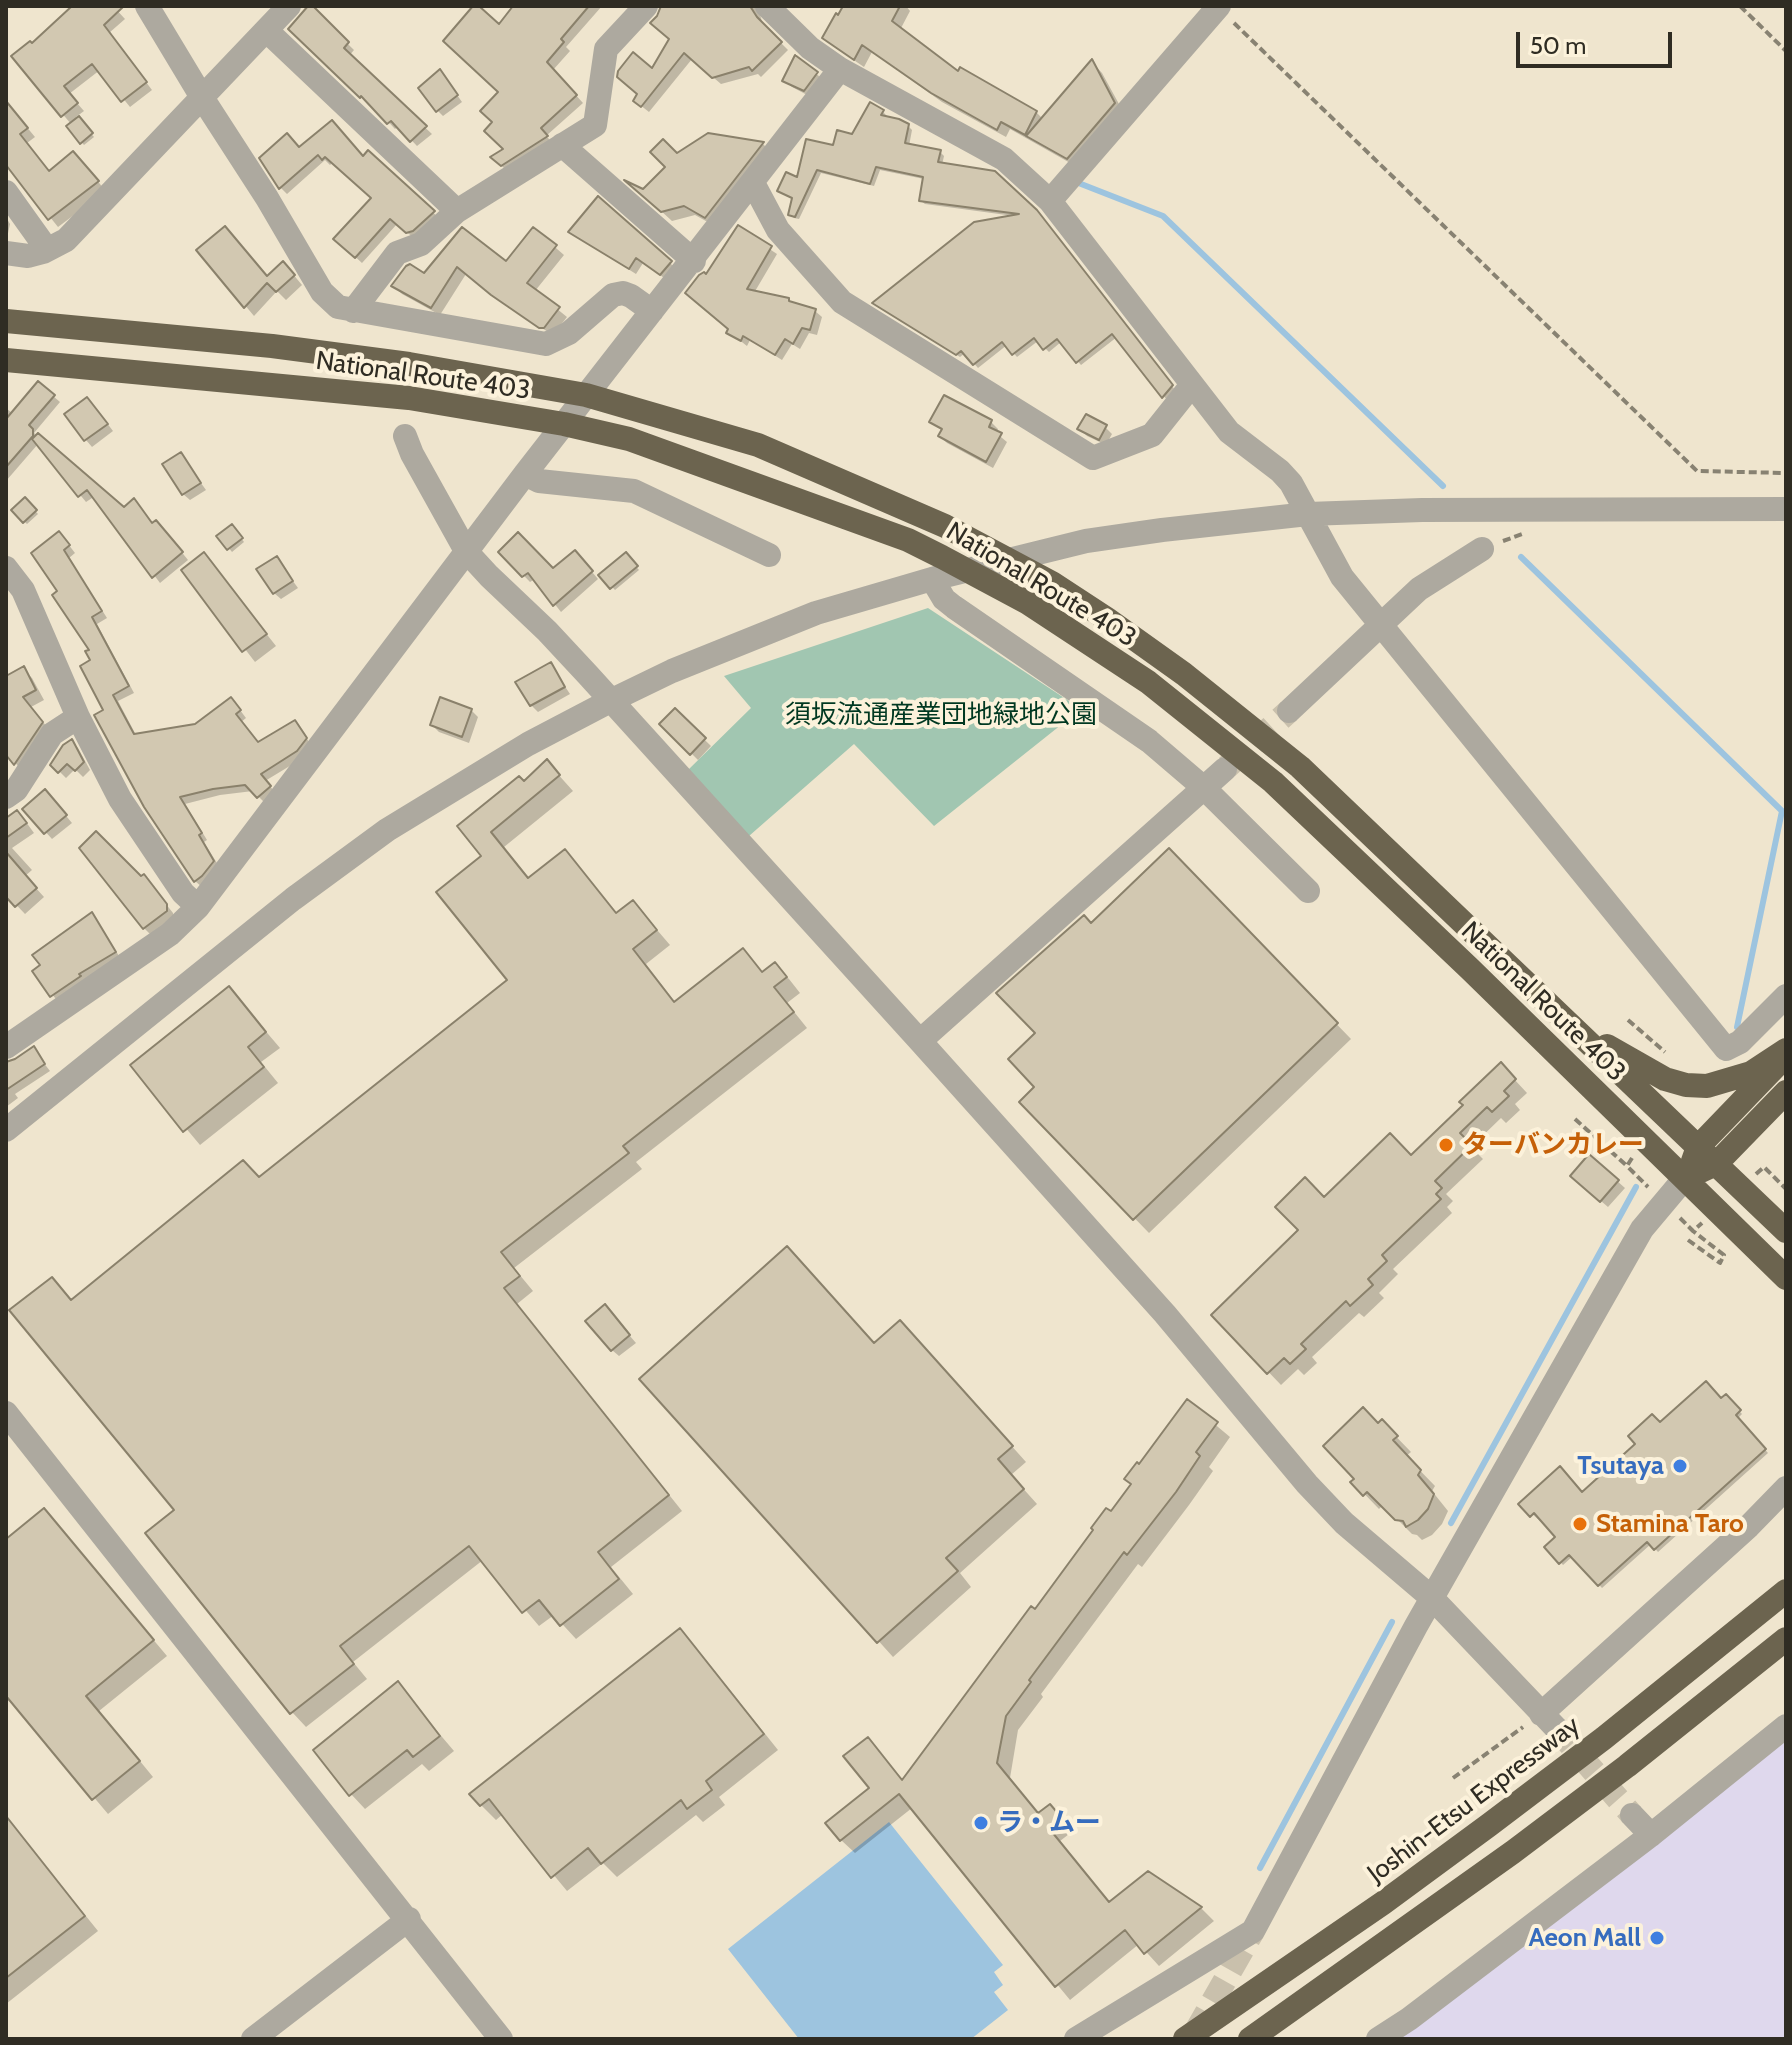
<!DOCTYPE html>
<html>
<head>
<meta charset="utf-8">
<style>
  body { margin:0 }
  #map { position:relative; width:1792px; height:2045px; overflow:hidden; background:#efe5ce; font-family:Cabin,sans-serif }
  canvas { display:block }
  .frame { position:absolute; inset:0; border:8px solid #2f2c23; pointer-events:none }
  .scale { position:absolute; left:1516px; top:32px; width:156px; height:36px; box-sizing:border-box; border:4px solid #2f2c23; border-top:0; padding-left:10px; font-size:24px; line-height:28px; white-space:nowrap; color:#2f2c23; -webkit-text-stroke:6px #fcf2db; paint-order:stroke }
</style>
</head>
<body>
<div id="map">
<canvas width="1792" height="2045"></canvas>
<div class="frame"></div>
<div class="scale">50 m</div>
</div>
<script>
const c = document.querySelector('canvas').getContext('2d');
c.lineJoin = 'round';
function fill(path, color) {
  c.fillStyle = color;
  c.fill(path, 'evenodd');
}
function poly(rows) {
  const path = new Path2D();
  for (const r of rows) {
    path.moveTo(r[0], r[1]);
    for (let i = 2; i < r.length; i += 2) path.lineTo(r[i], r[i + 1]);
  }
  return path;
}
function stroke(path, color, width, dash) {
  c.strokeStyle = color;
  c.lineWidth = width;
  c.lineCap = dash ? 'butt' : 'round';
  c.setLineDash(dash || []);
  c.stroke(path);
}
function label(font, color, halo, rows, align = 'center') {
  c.font = font + ' Cabin,"Noto Sans JP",sans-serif';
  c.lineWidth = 8;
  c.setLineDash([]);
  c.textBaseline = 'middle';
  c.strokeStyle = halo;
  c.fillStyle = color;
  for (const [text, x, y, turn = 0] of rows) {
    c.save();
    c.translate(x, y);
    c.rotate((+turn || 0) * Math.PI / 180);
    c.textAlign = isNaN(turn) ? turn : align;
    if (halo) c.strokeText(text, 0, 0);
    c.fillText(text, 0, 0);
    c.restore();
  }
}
fill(poly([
  [1786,1741,1786,2039,1391,2039]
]), '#dfd8ed');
fill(poly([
  [928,608,1081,709,934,826,854,744,749,836,688,770,751,708,724,676]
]), '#a1c6b1');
fill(poly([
  [889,1822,1003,1965,994,1972,1003,1985,994,1992,1008,2010,971,2039,799,2039,728,1949]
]), '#9dc4df');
fill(poly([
  [75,6,113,6,125,19,109,33,152,90,130,107,100,70,69,94,84,111,76,117,94,137,84,145,69,127,71,124,14,56,32,46],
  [476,6,499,26,515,6,602,6,566,47,570,51,553,70,583,103,546,136,554,144,509,172,499,164,506,149,495,122,501,92],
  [662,6,762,6,759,11,763,25,788,50,761,77,758,74,721,84,692,59,649,112,635,101,671,39],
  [845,6,906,6,910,11,900,30,958,74,1036,112,1043,119,1092,62,1102,73,1125,115,1079,168,1010,129,1006,137,942,102,872,52,864,67,833,46,824,38],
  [310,7,354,50,349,56,432,134,417,146,398,126,395,129,369,101,367,103,290,29],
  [796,58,824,80,811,97,792,87,785,80],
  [445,78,462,102,443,116,437,110],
  [6,102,35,137,27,143,50,173,81,162,106,191,58,227,26,187,6,143],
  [871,105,883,112,887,116,885,118,908,126,912,130,909,146,940,152,944,156,942,165,1041,216,1175,390,1167,400,1117,337,1081,365,1061,342,1049,352,1038,341,1017,357,1007,345,978,368,965,353,960,357,878,306,1014,216,925,204,921,201,924,179,880,170,874,186,821,173,799,219,794,218,790,214,794,199,779,190,798,180,834,147,853,136],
  [708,135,763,144,772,153,715,226,695,215,672,221,635,187,643,192,677,155],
  [300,149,363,158,368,152,440,219,415,239,397,224,362,263,336,239,373,198,333,162,330,165,325,160,287,194,280,187],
  [6,217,10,224,7,238,6,238],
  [738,228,777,254,754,293,788,300,793,305,815,311,822,317,817,335,809,333,800,349,792,344,782,360,750,340,747,346,729,332,730,329,707,276],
  [534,229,564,255,535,291,567,317,553,335,502,303,466,274,440,315,402,294,394,286,425,276,462,230,506,264],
  [577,237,670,263,676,269,667,280,643,263,636,274],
  [199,250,267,278,292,273,302,285,286,300,277,291,254,316],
  [53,396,60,402,34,433,124,510,134,501,153,525,163,529,188,560,160,583,95,496,86,502,38,444,6,481,6,408,13,414],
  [945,397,991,422,998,429,996,433,1007,442,993,468,947,443,940,436,943,431,932,422],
  [94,406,113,431,92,447,86,440],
  [1105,427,1112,434,1106,445,1087,436,1080,429],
  [180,454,206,490,190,500,183,494],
  [25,500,38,514,27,524,14,511],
  [232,526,244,542,232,552,219,536],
  [65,540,75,553,69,558,107,618,97,624,134,693,118,701,136,735,196,726,237,706,246,718,241,722,259,744,295,722,312,746,303,758,265,781,276,793,265,803,253,791,220,795,185,804,207,840,204,842,220,868,202,887,195,881,106,711,91,650,60,592],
  [501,552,553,571,581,559,598,579,561,612,535,579,530,582],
  [204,555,276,646,255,662,184,570],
  [626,555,639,570,615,590,601,575],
  [276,558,298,588,281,599,274,593],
  [550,664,570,694,538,712,531,705],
  [23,669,32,678,44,700,31,707,51,732,24,773,6,752,6,678],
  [471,710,478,717,469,743,439,732,432,725],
  [675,711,711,746,698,760,662,724],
  [72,741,78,748,90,770,83,777,75,769,66,778,53,765],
  [547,762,573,791,504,847,530,880,565,852,618,914,633,902,670,945,646,964,676,1003,743,951,763,973,775,965,789,979,800,993,787,1003,807,1028,636,1162,642,1169,514,1268,533,1291,517,1304,682,1511,611,1567,633,1594,576,1639,554,1615,539,1626,483,1560,353,1662,367,1679,306,1727,292,1712,177,1510,51,1279,72,1302,260,1179,510,981,484,857,460,827,524,784],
  [52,799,72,823,52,839,25,809],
  [6,817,26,822,34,833,12,848,32,870,25,876,44,897,25,914,6,894],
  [1169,851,1351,1039,1149,1233,1022,1102,1037,1087,1038,1033,1091,925],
  [141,879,150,884,173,913,173,918,151,935,144,928],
  [92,914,121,959,58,1002,35,971],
  [229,988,280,1048,261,1062,278,1083,200,1145,133,1065],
  [33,1049,50,1071,15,1094,18,1098,6,1107,6,1063],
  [1501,1065,1527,1093,1515,1104,1520,1110,1506,1123,1501,1118,1471,1147,1483,1159,1446,1194,1453,1201,1447,1207,1452,1213,1393,1269,1398,1274,1379,1293,1384,1298,1364,1317,1359,1313,1312,1357,1317,1363,1304,1375,1298,1369,1281,1385,1214,1315,1301,1230,1324,1199,1411,1158,1465,1105],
  [1590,1157,1625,1188,1608,1207,1580,1183],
  [611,1314,636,1343,619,1356,612,1350],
  [914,1337,1026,1462,1011,1475,1037,1504,960,1573,971,1587,893,1657,642,1379],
  [1726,1397,1742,1414,1737,1419,1768,1453,1658,1552,1651,1544,1602,1588,1573,1556,1563,1565,1547,1547,1558,1537,1521,1504,1582,1494,1660,1425],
  [1187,1401,1230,1437,1209,1467,1213,1471,1189,1505,1142,1567,1138,1564,1041,1694,1043,1697,1018,1730,1010,1778,1039,1814,1050,1806,1073,1831,1060,1841,1110,1904,1148,1873,1201,1908,1214,1921,1159,1966,1139,1944,1070,2000,912,1808,855,1853,841,1840,872,1788,868,1739,904,1781,1111,1514,1132,1485,1139,1466],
  [1382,1422,1411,1452,1406,1456,1435,1486,1432,1491,1448,1511,1442,1524,1432,1535,1422,1540,1417,1535,1412,1534,1383,1505,1379,1509,1353,1482],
  [44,1510,167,1656,99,1711,153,1777,108,1814,6,1693,6,1542],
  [679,1630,694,1645,778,1750,719,1797,725,1805,703,1822,696,1815,617,1877,603,1863,567,1891,503,1814,496,1820,481,1805],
  [397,1684,454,1751,429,1771,422,1764,365,1809,351,1794],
  [6,1817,98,1931,6,2004]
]), '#0003');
stroke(poly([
  [1076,182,1163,216,1443,486],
  [1521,557,1782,811,1737,1027],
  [1451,1523,1636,1187],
  [1260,1868,1392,1622]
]), '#9dc4df', 6);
const building = poly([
  [72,6,124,6,104,25,147,82,121,102,92,64,64,86,78,103,61,117,11,56,30,41,32,43,72,6],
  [308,6,313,6,349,42,344,48,427,126,410,142,391,121,387,124,361,96,360,98,288,29,308,6],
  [473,6,479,6,499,24,513,6,589,6,561,39,564,42,547,62,577,95,541,128,548,136,501,166,490,157,503,149,484,131,492,122,480,111,498,92,443,41,473,6],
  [661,6,750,6,757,17,782,42,752,71,749,67,712,78,684,53,641,107,633,101,637,94,617,77,618,71,633,52,652,68,669,39,650,23,657,16,661,6],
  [843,6,900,6,892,21,958,71,960,67,1037,111,1025,135,1001,122,997,130,931,93,862,45,854,60,822,38,836,13,838,15,843,6],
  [795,55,818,72,804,91,782,81,795,55],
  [1092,59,1115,103,1067,159,1026,136,1092,59],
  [440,69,458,95,436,112,418,88,440,69],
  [6,101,28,128,20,134,49,171,73,151,99,181,48,220,6,165,6,101],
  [870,102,884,110,881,115,899,119,909,124,905,143,941,150,938,162,995,171,1037,210,1173,385,1162,398,1112,334,1076,363,1057,339,1043,350,1034,338,1012,355,1002,342,973,365,961,351,956,355,872,303,974,222,1019,214,919,201,923,177,876,167,870,184,817,170,795,217,788,215,792,198,777,191,786,172,797,177,806,139,833,145,837,130,852,134,870,102],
  [79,116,93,133,80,144,66,126,79,116],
  [332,120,363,156,368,150,435,211,413,231,406,233,390,219,355,258,333,239,371,198,325,157,322,160,318,155,279,189,259,158,287,133,299,147,332,120],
  [708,133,764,142,705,218,684,206,661,212,624,180,643,189,665,167,650,152,663,139,677,153,708,133],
  [598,196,672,261,660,275,636,258,629,269,568,232,598,196],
  [738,225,772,246,747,289,789,298,789,301,816,309,810,330,802,328,793,344,785,339,775,355,743,336,741,341,726,333,728,329,685,293,699,275,704,272,706,274,738,225],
  [225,226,267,276,283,261,295,275,276,292,267,283,244,308,196,250,225,226],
  [462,227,506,261,533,227,557,245,527,283,560,307,544,328,539,328,491,295,457,267,431,308,391,286,406,266,410,264,424,273,462,227],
  [38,381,55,395,29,425,33,429,33,436,6,467,6,419,38,381],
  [944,395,992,420,989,427,1002,433,986,462,938,436,942,429,929,422,944,395],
  [87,397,108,424,84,441,64,414,87,397],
  [1086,414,1107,425,1099,440,1077,429,1086,414],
  [38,433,124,507,134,498,152,523,156,520,183,552,152,578,87,490,78,497,32,439,38,433],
  [181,452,201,483,182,495,162,464,181,452],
  [25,497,37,510,23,523,11,510,25,497],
  [232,524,243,538,227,550,216,536,232,524],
  [59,531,70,545,64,550,102,611,92,617,129,686,113,695,134,734,195,724,231,697,241,710,236,714,258,742,295,720,307,738,297,751,261,774,271,786,257,798,245,785,213,789,180,797,202,833,199,835,214,861,202,876,194,882,144,807,94,715,103,710,80,666,90,660,85,651,89,650,52,595,57,591,31,553,59,531],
  [518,532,553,568,575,550,593,571,553,606,528,573,522,577,498,552,518,532],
  [204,552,267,634,242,652,181,570,204,552],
  [626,552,638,566,610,589,598,575,626,552],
  [277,556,293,581,273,594,256,569,277,556],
  [551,662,565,687,530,706,515,682,551,662],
  [24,666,36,690,23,697,43,722,14,765,6,755,6,676,24,666],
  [440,697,472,709,462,737,430,725,440,697],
  [675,708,706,738,690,755,659,724,675,708],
  [72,739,84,762,75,771,67,764,58,773,50,765,63,745,72,739],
  [547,759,560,775,491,832,528,878,565,849,616,913,633,900,657,930,633,949,674,1002,743,948,762,972,775,962,787,977,774,987,794,1012,623,1146,629,1153,501,1252,520,1276,504,1288,669,1495,598,1552,619,1579,560,1626,539,1600,522,1613,469,1546,340,1646,354,1664,290,1714,145,1533,174,1510,9,1310,52,1277,71,1300,243,1160,259,1177,507,980,436,892,481,856,457,826,519,776,524,781,547,759],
  [45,789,67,815,44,834,22,809,45,789],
  [17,810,27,823,6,838,6,818,17,810],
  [96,831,141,876,144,874,167,904,167,911,143,929,79,848,96,831],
  [1169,848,1338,1023,1133,1220,1019,1102,1034,1087,1008,1059,1035,1033,996,993,1084,915,1091,923,1169,848],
  [6,852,37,888,15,907,6,897,6,852],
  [92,912,116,952,79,974,81,976,50,997,32,971,40,965,32,955,92,912],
  [229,986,266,1032,248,1047,264,1067,183,1132,130,1065,229,986],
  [34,1046,45,1064,6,1090,6,1062,15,1059,34,1046],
  [1501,1062,1516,1079,1504,1091,1509,1096,1492,1112,1487,1107,1460,1133,1472,1145,1435,1181,1442,1188,1436,1194,1441,1199,1382,1255,1387,1261,1368,1279,1373,1285,1350,1306,1346,1301,1301,1344,1306,1349,1290,1364,1284,1358,1267,1374,1211,1315,1298,1230,1275,1207,1305,1177,1324,1197,1390,1133,1411,1155,1463,1105,1459,1102,1501,1062],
  [1589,1154,1619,1180,1600,1202,1570,1176,1589,1154],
  [787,1246,874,1343,900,1320,1013,1446,998,1459,1024,1489,946,1558,958,1571,877,1643,639,1379,787,1246],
  [605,1304,630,1335,611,1351,585,1321,605,1304],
  [1706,1381,1721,1398,1726,1394,1741,1410,1736,1415,1766,1449,1654,1550,1647,1542,1598,1586,1569,1555,1559,1564,1544,1547,1555,1537,1534,1513,1530,1517,1518,1504,1560,1466,1582,1492,1635,1444,1628,1436,1652,1414,1660,1422,1706,1381],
  [1187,1399,1218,1422,1196,1452,1200,1456,1176,1492,1127,1555,1124,1552,1029,1680,1031,1682,1006,1716,997,1763,1038,1813,1050,1804,1061,1817,1048,1827,1109,1902,1148,1871,1202,1907,1144,1954,1125,1930,1055,1987,899,1794,840,1841,825,1823,869,1788,843,1756,868,1737,902,1780,1031,1606,1035,1609,1093,1530,1091,1528,1106,1508,1111,1511,1131,1484,1124,1479,1137,1462,1139,1464,1187,1399],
  [1363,1407,1378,1423,1382,1419,1398,1436,1393,1440,1421,1470,1418,1475,1434,1494,1428,1509,1418,1520,1406,1527,1403,1521,1395,1520,1367,1492,1363,1496,1350,1482,1354,1479,1323,1446,1363,1407],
  [44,1508,154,1640,86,1696,140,1761,92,1800,6,1696,6,1539,44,1508],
  [680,1628,764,1734,706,1781,712,1790,687,1809,681,1800,601,1864,588,1848,551,1878,489,1799,480,1806,469,1794,680,1628],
  [398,1681,440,1736,413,1757,407,1750,349,1796,313,1750,398,1681],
  [6,1816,85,1916,6,1978,6,1816]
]);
fill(building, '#d2c8b1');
stroke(building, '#8a816b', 2);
stroke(poly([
  [1227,767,1289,711],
  [1555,1727,1632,1815],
  [1195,2033,1253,1931]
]), '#c9c0ac', 24, [24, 12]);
stroke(poly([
  [1740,6,1786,51],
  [1234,23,1697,471,1786,473],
  [1503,541,1525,533],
  [1628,1020,1665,1052],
  [1575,1119,1627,1166],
  [1632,1158,1627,1166,1648,1187],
  [1756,1174,1764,1167,1786,1189],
  [1680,1218,1693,1231,1702,1223],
  [1688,1240,1720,1263,1724,1255,1693,1231],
  [1453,1778,1523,1727]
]), '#888272', 4, [8, 4]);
stroke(poly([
  [147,6,203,99,267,198,322,292,338,307,546,344,569,333,613,295,623,293,631,296,652,311],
  [767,6,810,48,840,69,1004,159,1050,201,1229,432,1280,471,1291,483,1342,577,1726,1049,1740,1042,1786,996],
  [267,31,457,211],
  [562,145,694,261],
  [753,183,778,230,842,302,1093,458,1152,435,1191,386],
  [6,192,41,241,43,252],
  [1050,201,1219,6],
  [6,253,28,256,43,252,66,240,289,6],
  [353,311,397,253,421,244,457,211,595,125,606,49,646,6],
  [405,436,412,454,466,551,489,576,547,631,588,675,920,1041,1165,1314,1307,1484,1344,1523,1432,1598,1555,1727],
  [525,474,539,481,634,491,769,555],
  [6,568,23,590,78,717,120,799,183,893,198,907],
  [932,579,944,599,954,607,1149,741,1204,788,1308,891],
  [1289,711,1419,589,1482,549],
  [6,797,16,790,52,734,78,717],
  [920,1041,1225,769],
  [6,1047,170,934,198,907,525,474,840,69],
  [6,1130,293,899,387,830,528,744,610,701,672,671,816,613,932,579,1086,541,1162,530,1308,514,1422,510,1786,509],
  [6,1413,501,2039],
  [1541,1714,1749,1526,1786,1488],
  [1632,1815,1651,1835],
  [253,2039,409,1919],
  [1076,2039,1253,1931,1416,1626,1642,1229,1684,1179],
  [1378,2039,1409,2019,1651,1835,1786,1726]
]), '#ada99f', 24);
stroke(poly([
  [6,321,272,346,409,364,586,395,758,445,945,526,1052,583,1107,619,1184,674,1300,767,1786,1231],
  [6,360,409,398,564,424,629,439,908,540,942,557,1028,603,1148,682,1273,782,1470,969,1786,1278],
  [1607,1046,1665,1079,1686,1085,1707,1086,1751,1073,1786,1050],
  [1693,1161,1698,1147,1776,1066],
  [1701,1171,1716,1164,1786,1092],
  [1185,2039,1383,1903,1489,1825,1604,1738,1786,1591],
  [1250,2039,1513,1852,1627,1766,1786,1639]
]), '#6c644f', 24);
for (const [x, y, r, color] of [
  [1446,1145,8,"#e8710a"],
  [1680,1466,8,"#3f7fe0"],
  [1580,1524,8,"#e8710a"],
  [981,1823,8,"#3f7fe0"],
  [1657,1938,8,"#3f7fe0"]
]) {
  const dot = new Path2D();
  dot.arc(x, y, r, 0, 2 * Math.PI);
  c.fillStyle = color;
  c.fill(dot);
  stroke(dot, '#fcf2db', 3);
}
label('26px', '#2f2c23', '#fcf2db', [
  ["National Route 403",423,376,8],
  ["National Route 403",1041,585,31],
  ["National Route 403",1543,1002,44],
  ["Joshin-Etsu Expressway",1474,1800,-37]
]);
label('26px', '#003821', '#fcf2db', [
  ["須坂流通産業団地緑地公園",941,715]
]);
label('bold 26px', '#c56008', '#fcf2db', [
  ["ターバンカレー",1462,1145],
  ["Stamina Taro",1596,1524]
], 'left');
label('bold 26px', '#366cbe', '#fcf2db', [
  ["Tsutaya",1664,1466],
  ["ラ・ムー",997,1823,"left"],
  ["Aeon Mall",1641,1938]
], 'right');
</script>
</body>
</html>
